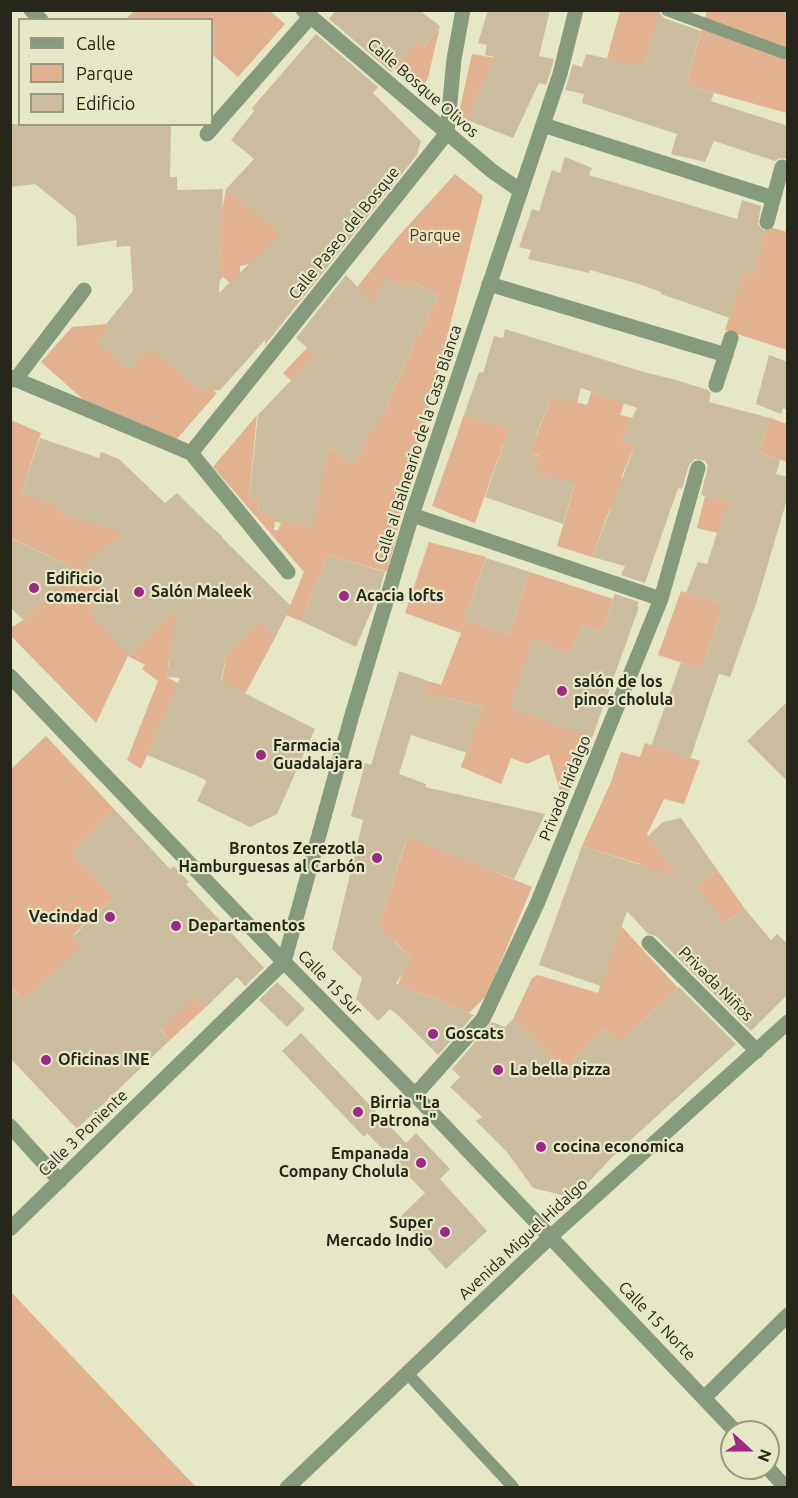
<!DOCTYPE html>
<html>
<head>
<meta charset="utf-8">
<style>
  body { margin:0 }
  #map { position:relative; width:798px; height:1498px; overflow:hidden; background:#e6e7c6; font-family:Ubuntu,sans-serif }
  canvas { display:block }
  .frame { position:absolute; inset:0; border:12px solid #26271a; pointer-events:none }
  .legend { position:absolute; left:18px; top:18px; width:195px; height:108px; box-sizing:border-box; background:#e6e7c6; border:2px solid #999a81; margin:0; padding:8px 10px; list-style:none; font-size:18px; color:#26271a }
  .legend li { display:flex; align-items:center; gap:12px; height:30px }
  .legend b { width:30px; border:2px solid #999a81 }
  .north { position:absolute; left:720px; top:1420px; width:60px; height:60px; box-sizing:border-box; background:#e6e7c6; border:2px solid #999a81; border-radius:50%; rotate:111deg; font-size:16px; font-weight:700; line-height:24px; text-align:center; color:#26271a }
  .north::after { content:''; display:block; margin:auto; width:21px; height:27px; background:#9b2986; clip-path:polygon(50% 0,100% 100%,50% 72%,0 100%) }
</style>
</head>
<body>
<div id="map">
<canvas width="798" height="1498"></canvas>
<div class="frame"></div>
<ul class="legend">
<li><b style="height:8px;background:#869a7e"></b>Calle</li>
<li><b style="height:16px;background:#e2b18f"></b>Parque</li>
<li><b style="height:16px;background:#ccbc9f"></b>Edificio</li>
</ul>
<div class="north">N</div>
</div>
<script>
const c = document.querySelector('canvas').getContext('2d');
c.lineJoin = 'round';
function fill(path, color) {
  c.fillStyle = color;
  c.fill(path, 'evenodd');
}
function poly(rows) {
  const path = new Path2D();
  for (const r of rows) {
    path.moveTo(r[0], r[1]);
    for (let i = 2; i < r.length; i += 2) path.lineTo(r[i], r[i + 1]);
  }
  return path;
}
function stroke(path, color, width, dash) {
  c.strokeStyle = color;
  c.lineWidth = width;
  c.lineCap = dash ? 'butt' : 'round';
  c.setLineDash(dash || []);
  c.stroke(path);
}
function label(font, color, halo, rows, align = 'center') {
  c.font = font + ' Ubuntu,sans-serif';
  c.lineWidth = 4.5;
  c.setLineDash([]);
  c.textBaseline = 'middle';
  c.strokeStyle = halo;
  c.fillStyle = color;
  for (const [text, x, y, turn = 0] of rows) {
    c.save();
    c.translate(x, y);
    c.rotate((+turn || 0) * Math.PI / 180);
    c.textAlign = isNaN(turn) ? turn : align;
    if (halo) c.strokeText(text, 0, 0);
    c.fillText(text, 0, 0);
    c.restore();
  }
}
fill(poly([
  [270,11,285,24,238,77,212,54,212,20,126,19,134,11],
  [620,11,660,11,644,69,607,58],
  [707,11,787,11,787,113,693,87,685,111,686,85],
  [440,26,428,78,424,85,419,84,394,68,416,42,424,47],
  [472,54,519,62,484,81,467,120,458,117],
  [455,174,483,196,387,572,328,555,301,621,286,615,304,572,213,467,257,415,249,498,258,499,259,513,275,517,274,530,278,530,317,433,352,466,362,448,283,373,307,348,382,417,413,346,357,287,396,239],
  [385,277,411,290,416,283,438,296,417,338],
  [226,189,304,251,240,266,240,292,223,277,201,302,175,369,203,392,208,386,217,393,175,441,95,410,41,362,72,327,106,324,109,327,214,268,220,260,222,210],
  [766,226,787,232,787,350,725,330,744,271,754,274],
  [591,392,613,398,627,394,620,415,633,418,621,441,635,445,621,478,647,491,639,514,610,508,592,557,557,546,575,484,534,472,539,456,503,445,475,523,432,506,464,415,536,437,552,396,587,405],
  [770,418,787,424,787,462,760,453],
  [11,420,41,433,21,494,62,504,59,513,76,518,100,515,197,514,223,537,181,579,254,613,275,638,245,694,207,781,203,779,210,756,166,712,141,769,127,760,158,681,142,669,145,665,128,656,96,723,11,636,11,628,23,620,77,569,11,538],
  [128,576,129,655,91,613],
  [226,658,222,680,209,680,187,688,167,677,169,659],
  [705,496,755,509,745,540,697,528],
  [429,542,486,557,464,620,508,634,530,572,613,599,602,631,582,625,570,655,534,640,592,738,564,804,549,754,527,764,511,758,501,784,461,767,483,707,447,698,419,714,428,681,441,685,461,633,405,613],
  [681,591,723,604,702,669,658,655],
  [46,736,115,810,72,852,114,897,73,935,89,953,51,975,24,1001,11,988,11,769],
  [645,743,700,761,684,804,664,799,647,834,680,880,669,903,718,871,745,909,723,923,628,903,640,864,582,846,611,782,621,752,640,757],
  [408,836,532,887,487,995,469,1013,414,991,400,1017,390,1009,402,973,411,958,396,943,376,933],
  [621,926,678,988,618,1043,604,1028,564,1070,513,1019,532,978,538,975,598,993],
  [189,992,205,1008,170,1040,156,1025],
  [10,1292,11,1292,196,1487,11,1487]
]), '#e2b18f');
fill(poly([
  [336,10,419,10,440,26,423,48,416,42,391,72,329,19],
  [488,10,550,10,539,56,554,59,551,71,546,85,539,83,513,138,467,120,494,57,485,55,487,45,478,43],
  [659,12,664,18,701,31,686,85,714,93,711,101,788,126,788,159,780,158,775,161,714,141,705,162,671,154,677,134,582,103,584,94,565,90,573,64,582,67,586,54,645,66],
  [316,34,378,87,373,93,421,141,417,155,265,345,265,340,220,390,212,390,208,386,203,392,149,348,129,371,97,342,109,327,106,324,133,291,130,246,116,247,117,240,77,246,76,217,35,184,10,187,10,124,171,124,170,177,177,177,177,190,223,189,219,293,280,234,226,189,254,159,231,140,254,111,252,108],
  [565,157,592,168,589,175,737,219,742,200,761,206,758,224,765,231,754,274,744,271,730,318,661,294,661,292,639,284,590,270,589,273,528,259,531,250,519,247,532,209,539,211,552,170,560,173],
  [346,275,373,303,385,276,411,290,416,283,438,296,412,348,382,417,380,415,352,466,330,445,313,526,275,522,275,517,259,513,258,499,249,499,258,415,315,355,296,338],
  [505,329,647,373,673,379,708,390,711,393,709,402,770,418,760,453,780,460,776,474,788,477,788,496,757,601,730,677,705,670,719,674,690,759,651,746,681,662,702,669,723,604,686,593,698,562,707,564,727,502,701,495,708,466,705,461,695,459,689,465,682,489,678,488,645,583,621,575,625,566,592,557,635,445,621,441,637,408,581,388,577,403,552,396,529,453,540,457,534,472,575,483,563,524,485,497,509,429,464,415,479,372,483,373,494,336,503,338],
  [769,355,788,362,788,410,783,408,781,414,756,404],
  [40,438,99,458,101,452,119,459,165,503,177,493,291,606,275,638,261,622,226,657,221,681,315,729,277,814,250,827,197,801,207,780,147,755,180,678,167,677,176,611,129,656,90,612,108,596,83,564,124,533,59,513,61,507,21,494],
  [10,538,77,569,23,620,10,607],
  [328,555,385,572,378,595,356,647,301,621],
  [486,558,530,572,508,634,464,620],
  [615,594,639,602,637,606,639,607,592,738,509,708,533,639,570,655,582,625,602,631],
  [399,671,428,681,425,693,483,707,467,753,411,735,399,774,426,784,425,787,545,814,514,879,407,838,378,927,411,958,396,984,474,1015,438,1055,391,1008,378,1021,356,999,362,978,332,949,363,820,351,816,365,763,371,765],
  [788,701,788,782,747,741],
  [115,810,170,869,174,866,189,882,186,884,264,968,245,986,237,977,205,1008,195,998,160,1030,170,1040,77,1129,10,1058,10,988,24,1001,82,945,73,936,114,897,72,852],
  [681,818,718,871,697,885,723,923,745,909,771,940,777,934,788,944,788,994,751,1031,656,936,648,934,627,911,601,986,539,965,582,846,678,877,648,836,663,822],
  [277,982,305,1009,287,1027,259,1000],
  [679,987,736,1044,613,1156,574,1198,533,1188,507,1152,476,1121,482,1117,450,1087,460,1077,452,1069,492,1022,505,1027,513,1019,564,1070,604,1028,618,1043],
  [301,1033,406,1143,416,1133,450,1169,440,1179,487,1231,446,1269,399,1218,425,1193,367,1133,364,1137,282,1051]
]), '#ccbc9f');
stroke(poly([
  [667,10,784,53],
  [407,1373,513,1487]
]), '#869a7e', 12);
stroke(poly([
  [31,10,41,20],
  [303,10,492,171,521,191],
  [543,125,773,198],
  [207,134,311,16],
  [767,222,782,167],
  [489,284,726,355],
  [10,377,191,453,288,572],
  [15,380,84,290],
  [716,385,731,338],
  [191,453,447,133,454,59,463,10],
  [412,515,661,599],
  [10,676,284,962,415,1095,736,1432],
  [649,943,757,1051],
  [415,1095,483,1019,537,904,661,599,698,468],
  [10,1126,60,1181],
  [10,1229,284,962,352,715,412,515,560,74,576,10],
  [704,1398,788,1315],
  [768,1468,786,1488]
]), '#869a7e', 15);
stroke(poly([
  [287,1488,549,1238,788,1022]
]), '#869a7e', 15);
for (const [x, y, r, color] of [
  [34,588,6,"#9b2986"],
  [139,592,6,"#9b2986"],
  [344,596,6,"#9b2986"],
  [562,691,6,"#9b2986"],
  [261,755,6,"#9b2986"],
  [377,858,6,"#9b2986"],
  [110,917,6,"#9b2986"],
  [176,926,6,"#9b2986"],
  [433,1034,6,"#9b2986"],
  [46,1060,6,"#9b2986"],
  [498,1070,6,"#9b2986"],
  [358,1112,6,"#9b2986"],
  [541,1147,6,"#9b2986"],
  [421,1163,6,"#9b2986"],
  [445,1232,6,"#9b2986"]
]) {
  const dot = new Path2D();
  dot.arc(x, y, r, 0, 2 * Math.PI);
  c.fillStyle = color;
  c.fill(dot);
  stroke(dot, '#e6e7c6', 2);
}
label('16px', '#26271a', '#e6e7c6', [
  ["Calle Bosque Olivos",423,88,41],
  ["Calle Paseo del Bosque",344,233,-51],
  ["Calle al Balneario de la Casa Blanca",418,444,-72],
  ["Privada Hidalgo",565,788,-68],
  ["Calle 15 Sur",330,983,46],
  ["Privada Niños",716,984,45],
  ["Calle 3 Poniente",83,1133,-44],
  ["Avenida Miguel Hidalgo",523,1239,-43],
  ["Calle 15 Norte",657,1321,46]
]);
label('16px', '#5c310b', '#e6e7c6', [
  ["Parque",435,236]
]);
label('bold 16px', '#26271a', '#e6e7c6', [
  ["Edificio",46,579],
  ["comercial",46,597],
  ["Salón Maleek",151,592],
  ["Acacia lofts",356,596],
  ["salón de los",574,682],
  ["pinos cholula",574,700],
  ["Farmacia",273,746],
  ["Guadalajara",273,764],
  ["Brontos Zerezotla",365,849,"right"],
  ["Hamburguesas al Carbón",365,867,"right"],
  ["Vecindad",98,917,"right"],
  ["Departamentos",188,926],
  ["Goscats",445,1034],
  ["Oficinas INE",58,1060],
  ["La bella pizza",510,1070],
  ["Birria \"La",370,1103],
  ["Patrona\"",370,1121],
  ["cocina economica",553,1147],
  ["Empanada",409,1154,"right"],
  ["Company Cholula",409,1172,"right"],
  ["Super",433,1223,"right"],
  ["Mercado Indio",433,1241,"right"]
], 'left');
</script>
</body>
</html>
